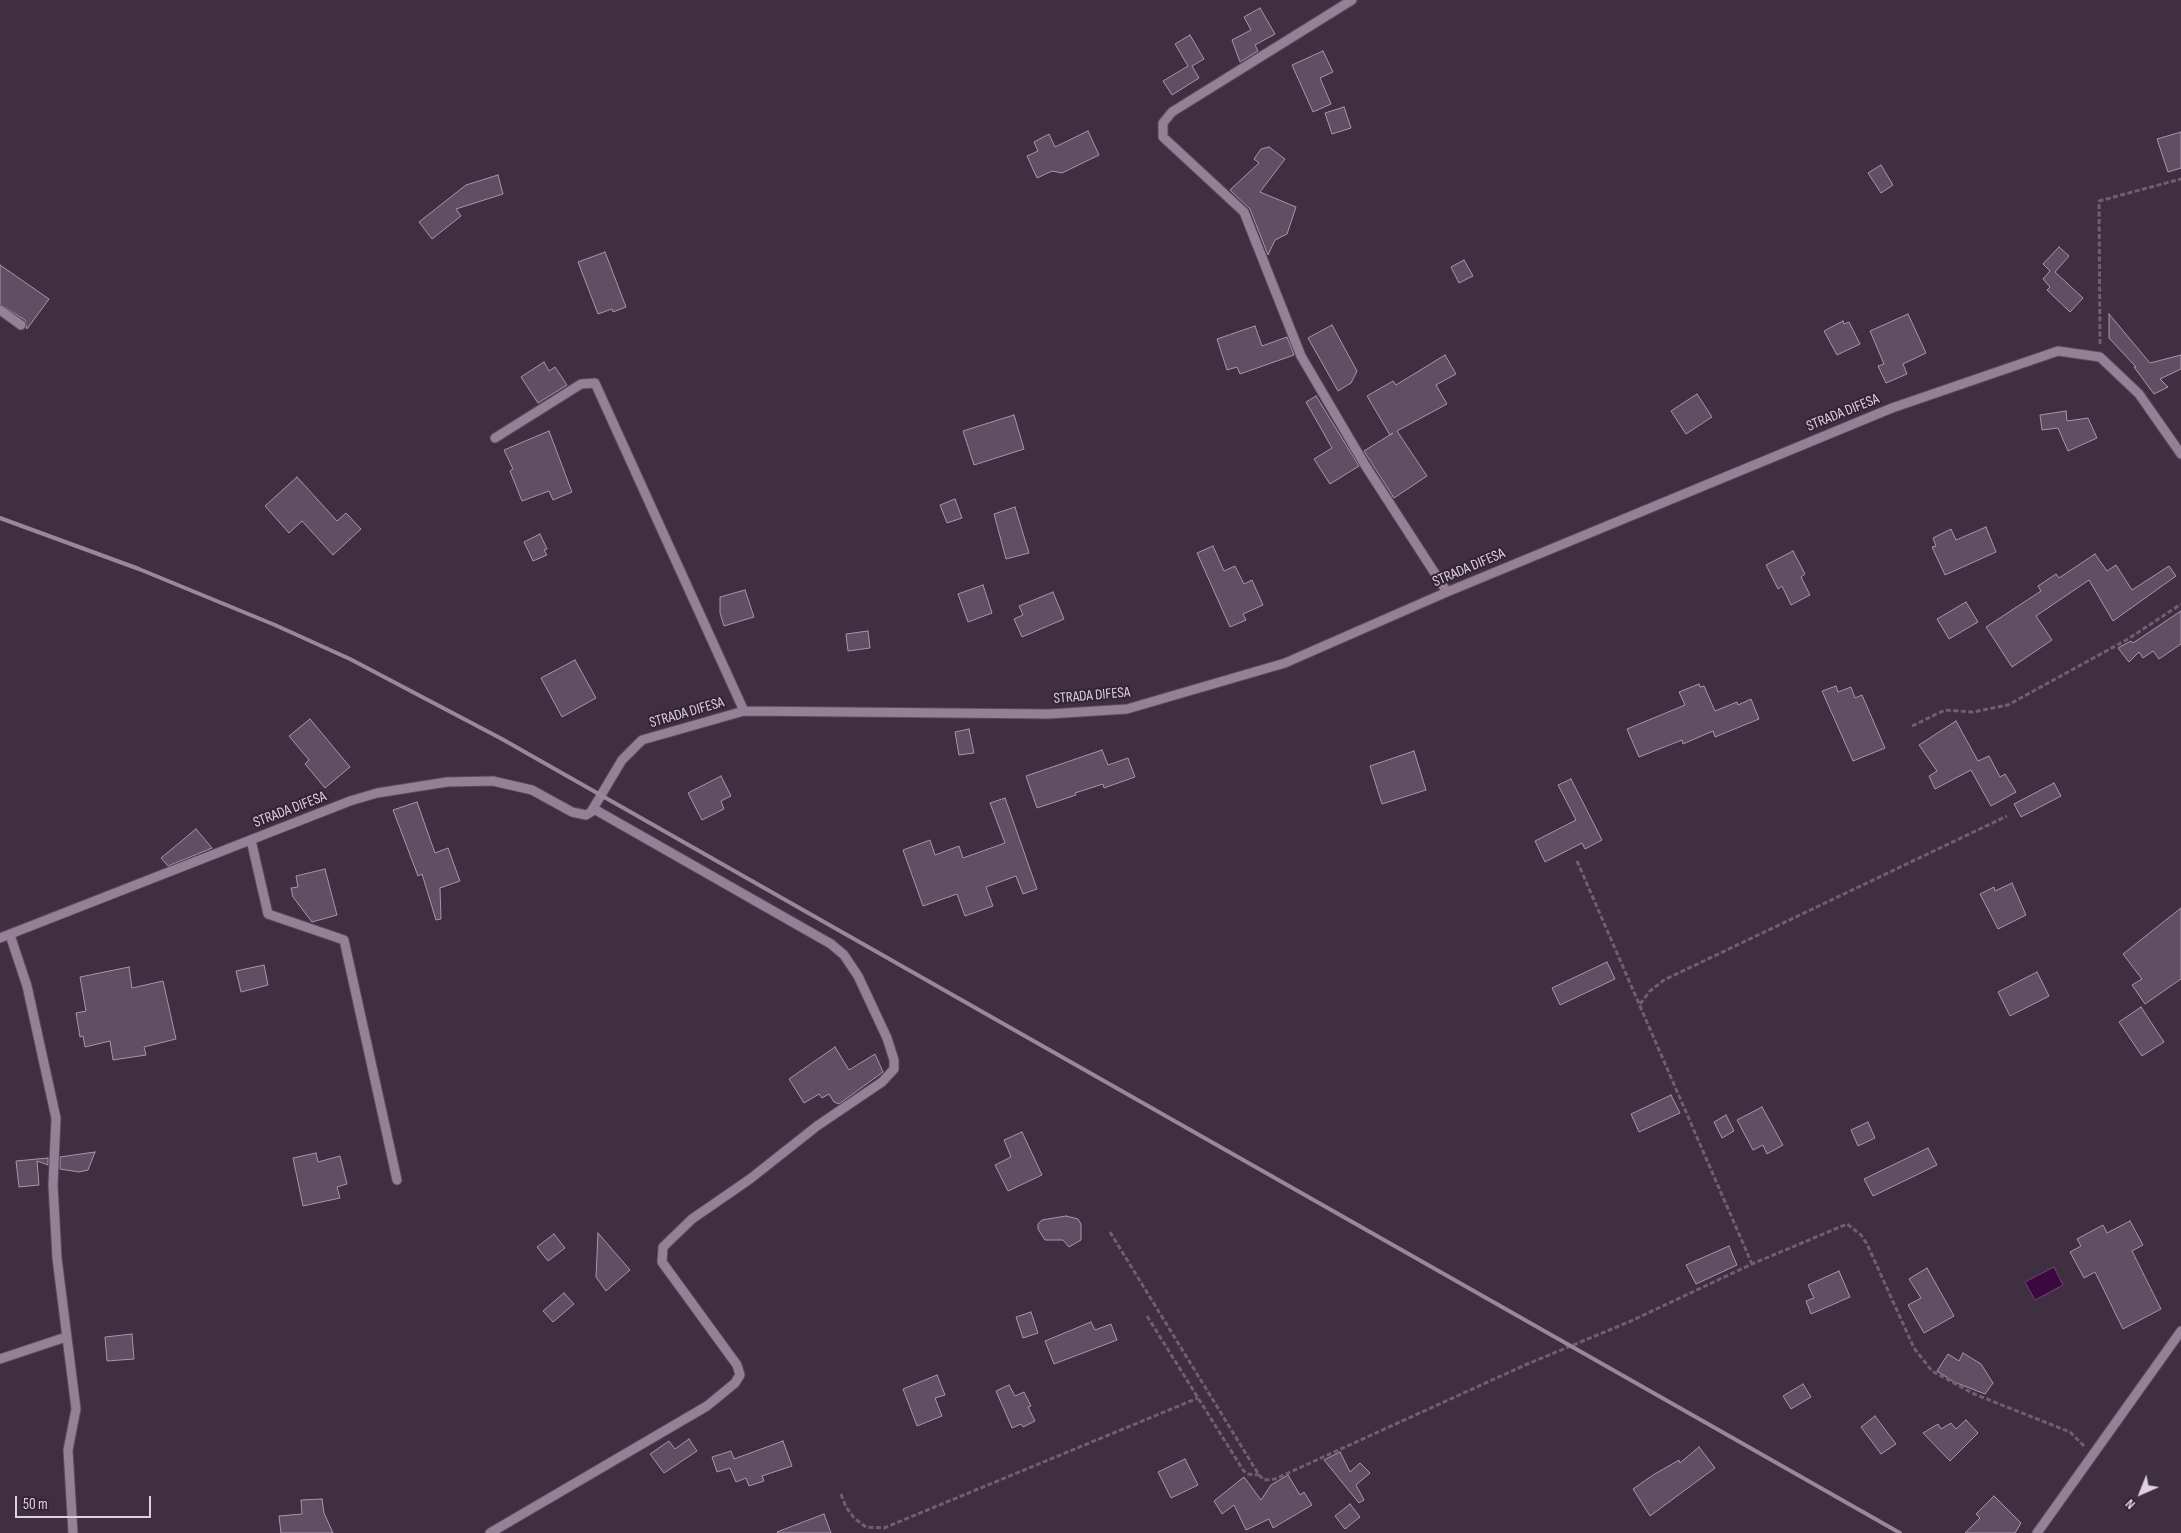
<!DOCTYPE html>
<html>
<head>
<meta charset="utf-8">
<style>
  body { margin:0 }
  #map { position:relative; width:2181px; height:1533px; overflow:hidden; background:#402e41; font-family:"Sofia Sans Condensed",sans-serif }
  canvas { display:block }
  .north { position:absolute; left:2116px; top:1468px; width:50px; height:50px; -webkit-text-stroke:4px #352436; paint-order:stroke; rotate:224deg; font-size:14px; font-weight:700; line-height:20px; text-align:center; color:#ddd2de }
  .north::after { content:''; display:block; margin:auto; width:18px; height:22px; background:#ddd2de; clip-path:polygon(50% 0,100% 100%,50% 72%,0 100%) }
  .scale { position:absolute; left:15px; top:1496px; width:136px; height:22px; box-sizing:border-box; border:2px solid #ddd2de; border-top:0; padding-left:6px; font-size:15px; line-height:18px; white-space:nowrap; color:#ddd2de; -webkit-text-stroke:4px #352436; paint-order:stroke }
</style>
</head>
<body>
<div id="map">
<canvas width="2181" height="1533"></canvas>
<div class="north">N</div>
<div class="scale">50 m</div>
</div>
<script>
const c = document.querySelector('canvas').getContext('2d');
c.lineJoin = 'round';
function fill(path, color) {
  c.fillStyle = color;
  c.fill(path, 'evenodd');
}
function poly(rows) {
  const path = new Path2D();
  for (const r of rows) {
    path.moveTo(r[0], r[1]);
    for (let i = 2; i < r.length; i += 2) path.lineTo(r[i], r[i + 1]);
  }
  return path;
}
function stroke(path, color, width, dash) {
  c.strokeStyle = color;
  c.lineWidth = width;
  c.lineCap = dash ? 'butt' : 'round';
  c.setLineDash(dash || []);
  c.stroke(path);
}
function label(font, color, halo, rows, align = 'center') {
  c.font = font + ' "Sofia Sans Condensed",sans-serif';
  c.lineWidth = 4;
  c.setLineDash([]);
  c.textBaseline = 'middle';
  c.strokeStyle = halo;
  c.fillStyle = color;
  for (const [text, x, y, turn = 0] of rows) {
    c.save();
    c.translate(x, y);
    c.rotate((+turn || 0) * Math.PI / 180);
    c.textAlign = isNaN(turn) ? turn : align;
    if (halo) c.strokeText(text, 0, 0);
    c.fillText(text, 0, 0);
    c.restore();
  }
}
const water = poly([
  [2054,1267,2063,1285,2035,1300,2025,1282,2054,1267]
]);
fill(water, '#3b093f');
stroke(water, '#6c456f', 1);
const building = poly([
  [1260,8,1275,34,1255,45,1258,51,1240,62,1232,40,1251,30,1244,17,1260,8],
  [1190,35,1204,59,1192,66,1199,78,1172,95,1163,81,1188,66,1175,44,1190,35],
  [1323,51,1333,72,1320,78,1331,104,1313,112,1292,65,1323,51],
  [1344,107,1351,128,1332,134,1325,113,1344,107],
  [1088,131,1099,155,1062,173,1052,171,1037,178,1027,156,1038,151,1034,142,1049,134,1055,147,1088,131],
  [2181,132,2181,168,2168,172,2157,139,2181,132],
  [1269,147,1285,159,1260,192,1296,207,1287,234,1275,240,1268,255,1250,209,1230,190,1259,163,1254,159,1261,149,1269,147],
  [1881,165,1893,185,1881,193,1868,173,1881,165],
  [498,175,503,194,456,209,461,216,432,239,419,222,466,185,498,175],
  [2059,247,2069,256,2055,272,2083,298,2070,312,2047,290,2050,287,2043,279,2050,271,2043,264,2059,247],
  [605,252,626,307,613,312,612,309,598,314,578,262,605,252],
  [1464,260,1473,276,1459,283,1451,267,1464,260],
  [0,265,49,299,27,329,25,320,0,304,0,265],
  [1908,314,1926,353,1903,364,1907,374,1886,383,1878,366,1884,364,1870,331,1908,314],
  [2109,314,2150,363,2181,355,2181,369,2160,379,2168,387,2154,394,2134,367,2136,367,2109,338,2109,314],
  [1843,321,1844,324,1849,322,1860,344,1837,355,1824,331,1843,321],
  [1332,325,1357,371,1351,383,1338,391,1308,338,1332,325],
  [1255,326,1262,346,1287,337,1294,355,1240,374,1237,367,1227,370,1217,339,1255,326],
  [1445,355,1456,374,1436,385,1447,404,1397,431,1427,476,1394,498,1364,451,1393,433,1390,435,1367,396,1393,381,1396,385,1445,355],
  [544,362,549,371,555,367,567,385,538,403,521,377,544,362],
  [1697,394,1712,417,1686,434,1671,411,1697,394],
  [1316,396,1359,466,1330,484,1314,459,1332,448,1306,402,1316,396],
  [2066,411,2067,421,2088,418,2097,438,2068,451,2058,428,2042,430,2040,415,2066,411],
  [1014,415,1024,449,974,465,963,431,1014,415],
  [549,431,572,492,553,500,549,491,522,501,510,471,513,469,504,450,549,431],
  [297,477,337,521,346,513,361,529,333,555,302,521,289,533,265,506,297,477],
  [955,499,962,518,947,523,940,505,955,499],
  [1015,507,1029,553,1006,559,994,514,1015,507],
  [1986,527,1996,552,1945,575,1932,547,1936,546,1933,538,1951,529,1956,540,1986,527],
  [540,534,547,549,544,550,547,555,533,561,524,542,540,534],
  [1213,546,1224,571,1235,566,1244,584,1252,580,1263,605,1243,614,1246,620,1230,627,1197,553,1213,546],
  [1793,551,1805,574,1801,577,1810,595,1791,605,1782,586,1778,589,1766,565,1793,551],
  [2095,554,2107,571,2116,565,2132,590,2169,566,2176,576,2113,621,2089,580,2036,616,2052,640,2012,667,1986,627,2041,591,2038,586,2056,574,2059,578,2095,554],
  [983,585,992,613,968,622,958,594,983,585],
  [745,590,754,617,724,626,720,613,720,597,745,590],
  [1053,592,1064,619,1022,637,1014,619,1023,615,1019,606,1053,592],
  [1966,602,1978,622,1949,639,1937,619,1966,602],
  [2181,611,2181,644,2159,659,2153,651,2143,658,2139,652,2129,662,2118,648,2131,641,2133,643,2181,611],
  [868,631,870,648,848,651,846,634,868,631],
  [575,660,596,698,562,717,541,678,575,660],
  [1699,684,1700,687,1704,686,1715,711,1737,702,1738,705,1751,699,1759,719,1715,737,1713,731,1683,744,1682,740,1639,757,1627,729,1685,705,1679,692,1699,684],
  [1836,686,1838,692,1851,687,1855,698,1862,695,1885,748,1853,761,1822,691,1836,686],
  [310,719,350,767,325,788,305,764,309,760,289,736,310,719],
  [1956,721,1978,761,1989,756,2000,777,2005,774,2016,792,1991,806,1971,770,1935,789,1929,776,1937,771,1919,745,1956,721],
  [969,729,974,753,959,755,955,732,969,729],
  [1102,750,1108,765,1128,758,1135,777,1104,788,1103,784,1075,793,1076,795,1037,808,1026,776,1102,750],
  [1414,751,1426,790,1382,804,1370,766,1414,751],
  [721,776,731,796,721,801,724,809,702,820,688,793,721,776],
  [1571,779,1602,840,1585,849,1582,843,1545,862,1535,841,1576,820,1558,785,1571,779],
  [2054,783,2061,796,2021,817,2014,804,2054,783],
  [1005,798,1037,889,1023,894,1016,876,986,887,993,906,965,916,957,894,923,906,903,850,930,840,935,855,959,846,963,858,1005,843,990,803,1005,798],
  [417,802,435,853,448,848,460,881,440,888,441,919,436,920,422,874,418,876,393,810,417,802],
  [196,829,212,848,168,866,161,858,196,829],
  [325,869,337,915,312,922,293,897,291,888,298,887,296,876,325,869],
  [2012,883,2026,915,1998,929,1980,894,1994,887,1995,891,2012,883],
  [2181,908,2181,979,2145,1004,2132,985,2142,979,2123,954,2181,908],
  [1607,962,1615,979,1560,1005,1552,988,1607,962],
  [264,965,268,985,241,992,236,971,264,965],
  [129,967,132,988,163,981,176,1039,144,1047,146,1055,113,1060,110,1041,85,1047,83,1036,80,1037,76,1013,86,1011,80,977,129,967],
  [2037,972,2049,996,2010,1016,1998,992,2037,972],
  [2141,1007,2164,1042,2142,1056,2119,1022,2141,1007],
  [835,1047,849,1070,875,1054,883,1072,839,1104,834,1102,829,1094,822,1098,819,1094,804,1103,789,1079,835,1047],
  [1671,1095,1680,1113,1639,1132,1631,1114,1671,1095],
  [1762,1107,1783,1145,1767,1154,1763,1145,1753,1150,1737,1120,1762,1107],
  [1726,1115,1734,1131,1722,1138,1714,1122,1726,1115],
  [1868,1122,1875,1138,1858,1146,1851,1130,1868,1122],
  [1022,1132,1042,1175,1008,1191,995,1165,1011,1157,1004,1140,1022,1132],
  [1928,1148,1937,1165,1873,1196,1864,1179,1928,1148],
  [95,1152,88,1170,79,1172,60,1169,60,1157,95,1152],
  [316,1153,318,1162,340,1156,347,1184,337,1187,340,1198,303,1206,293,1158,316,1153],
  [48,1158,48,1165,37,1161,39,1185,19,1187,16,1161,48,1158],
  [1066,1216,1078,1219,1081,1224,1081,1240,1069,1247,1063,1240,1045,1240,1038,1229,1038,1224,1042,1220,1066,1216],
  [2130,1221,2143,1245,2132,1251,2161,1309,2123,1329,2095,1272,2084,1278,2070,1252,2081,1246,2077,1239,2103,1225,2107,1233,2130,1221],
  [598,1233,630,1270,606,1291,596,1277,598,1233],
  [554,1234,565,1248,548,1261,537,1247,554,1234],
  [1729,1246,1737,1265,1696,1284,1686,1265,1729,1246],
  [1927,1268,1954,1316,1924,1333,1908,1305,1921,1298,1909,1279,1927,1268],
  [1839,1271,1850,1297,1811,1314,1806,1301,1814,1298,1808,1285,1839,1271],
  [564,1293,574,1304,553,1322,543,1311,564,1293],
  [1031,1312,1038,1333,1023,1338,1016,1317,1031,1312],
  [1091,1322,1095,1330,1111,1324,1117,1340,1054,1364,1045,1341,1091,1322],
  [132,1334,134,1359,107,1361,105,1337,132,1334],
  [1963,1353,1981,1364,1993,1383,1985,1394,1954,1382,1937,1371,1948,1354,1959,1361,1963,1353],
  [937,1375,945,1395,935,1398,942,1416,917,1426,903,1389,937,1375],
  [1803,1384,1811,1397,1791,1409,1783,1396,1803,1384],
  [1009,1385,1015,1396,1024,1392,1031,1406,1028,1407,1035,1421,1023,1427,1021,1424,1012,1428,996,1391,1009,1385],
  [1875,1416,1896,1444,1881,1454,1861,1427,1875,1416],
  [1966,1420,1978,1433,1950,1461,1923,1433,1938,1424,1941,1429,1951,1423,1956,1429,1966,1420],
  [689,1439,697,1451,664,1473,650,1454,669,1441,675,1449,689,1439],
  [783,1441,792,1466,762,1476,764,1481,749,1486,746,1478,736,1482,730,1468,717,1472,712,1457,731,1451,734,1459,783,1441],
  [1699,1447,1715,1468,1650,1516,1633,1489,1653,1475,1679,1460,1680,1463,1699,1447],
  [1340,1452,1350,1472,1360,1463,1370,1473,1356,1485,1364,1500,1359,1503,1324,1460,1340,1452],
  [1185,1459,1198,1485,1171,1498,1158,1472,1185,1459],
  [1288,1475,1300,1495,1304,1492,1312,1505,1273,1528,1269,1519,1246,1530,1234,1505,1222,1514,1214,1501,1244,1477,1261,1500,1271,1485,1288,1475],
  [1994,1496,2021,1523,2015,1533,1965,1533,1980,1518,1976,1514,1994,1496],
  [322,1499,324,1513,333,1533,281,1533,279,1516,302,1514,301,1500,322,1499],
  [1350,1504,1360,1517,1345,1529,1335,1516,1350,1504],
  [824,1514,831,1533,778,1533,777,1532,824,1514]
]);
fill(building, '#614e62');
stroke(building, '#aa95ac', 1);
const minor = poly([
  [1352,0,1172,112,1163,123,1163,137,1244,212,1301,356,1365,465,1447,592],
  [0,310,21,325],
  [495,438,581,384,595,383,744,711],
  [251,840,268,914,344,940,397,1180],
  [10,935,27,986,56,1118,53,1185,57,1258,76,1409,68,1450,73,1533],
  [0,938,350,801,377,793,447,782,493,781,532,790,572,812,586,815,591,812,622,760,642,740,744,711,1049,714,1127,709,1285,663,1447,592,1892,408,2058,351,2100,357,2139,394,2181,454],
  [0,1359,66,1337],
  [490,1533,707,1406,735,1383,740,1375,737,1365,662,1262,663,1247,692,1219,750,1179,817,1126,882,1082,894,1069,894,1060,887,1038,858,976,844,955,831,944,594,809],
  [2037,1533,2181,1331]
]);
stroke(minor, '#594b5a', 11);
stroke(poly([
  [2100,344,2099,201,2181,179],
  [1912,726,1945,710,1973,712,2008,705,2128,639,2181,604],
  [1577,861,1752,1264],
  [1640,1004,1650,991,1664,980,2007,816],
  [1110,1232,1259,1475,1264,1480,1275,1479,1525,1365,1631,1321,1752,1264,1847,1224,1861,1235,1867,1244,1914,1348,1932,1371,1974,1394,2070,1432,2085,1447],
  [1147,1316,1243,1470,1247,1474,1259,1475],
  [841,1494,846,1507,854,1518,866,1527,884,1528,1198,1398]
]), '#6f6070', 3, [5, 2.5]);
stroke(minor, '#958096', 9);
stroke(poly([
  [0,518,139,569,275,625,350,659,502,739,1900,1533]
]), '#978998', 4);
label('15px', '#ddd2de', '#352436', [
  ["STRADA DIFESA",1843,413,-22],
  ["STRADA DIFESA",1469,568,-23],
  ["STRADA DIFESA",1092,696,-5],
  ["STRADA DIFESA",687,713,-16],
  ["STRADA DIFESA",290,810,-21]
]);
</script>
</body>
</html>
